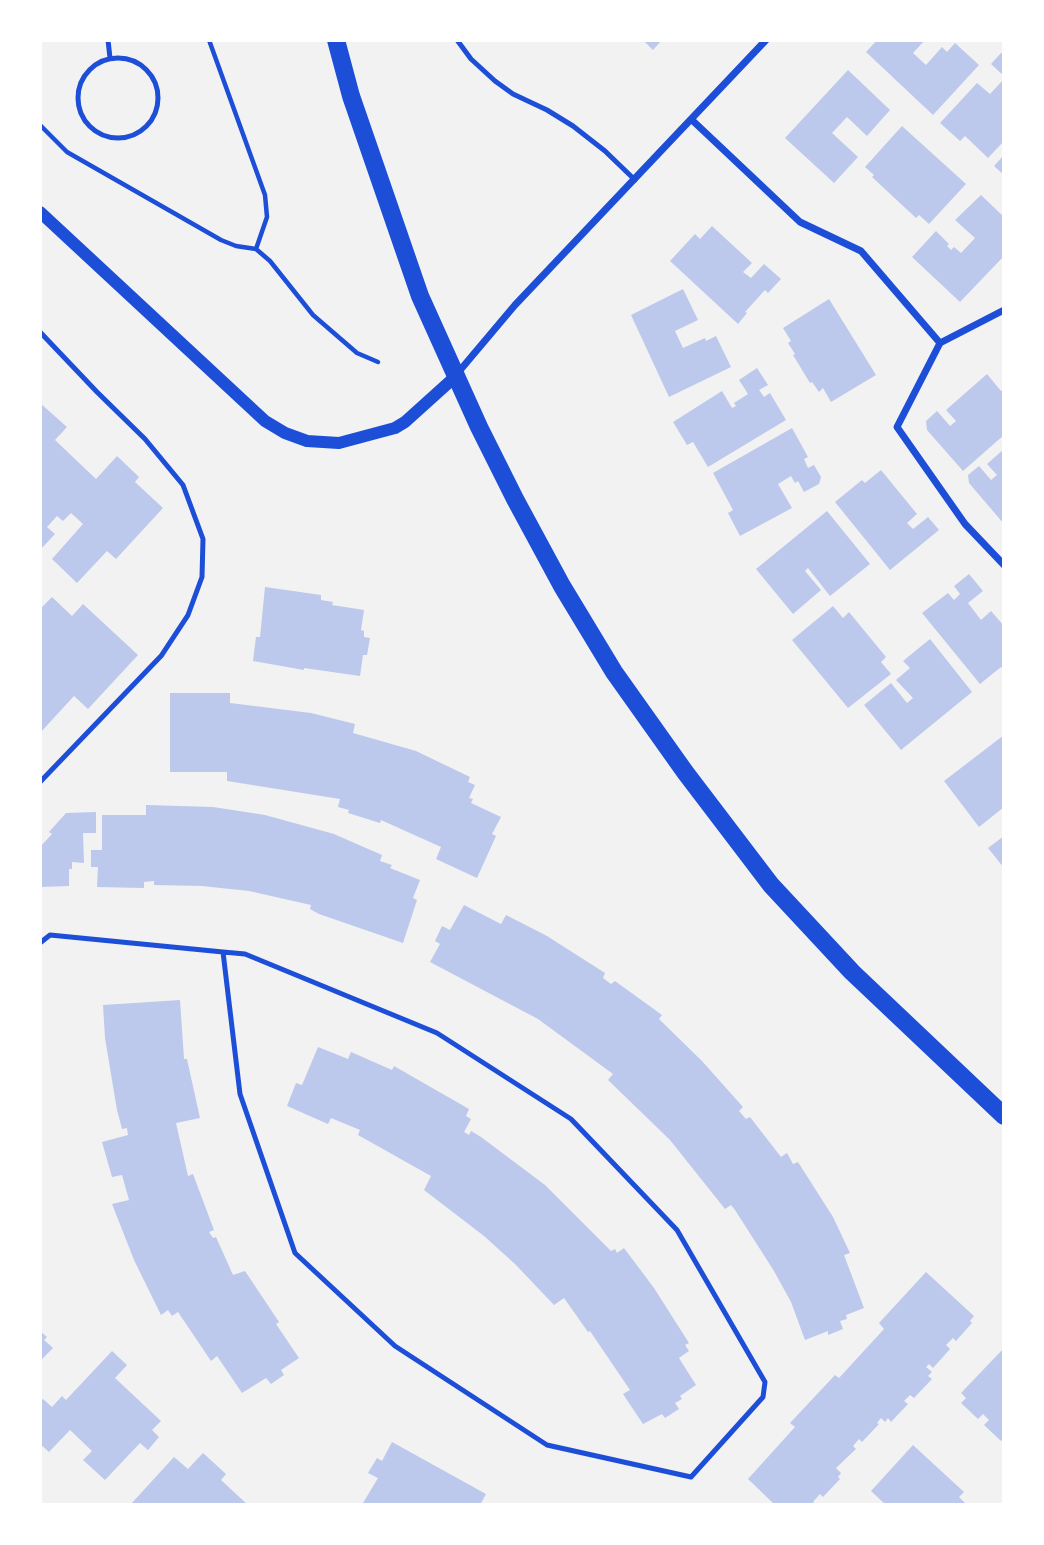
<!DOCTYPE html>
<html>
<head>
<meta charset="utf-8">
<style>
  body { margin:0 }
  #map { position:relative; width:1044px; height:1545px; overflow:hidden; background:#f2f2f2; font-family:"Titillium Web",sans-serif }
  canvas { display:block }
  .frame { position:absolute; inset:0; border:42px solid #fff; pointer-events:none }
</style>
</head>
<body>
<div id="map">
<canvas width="1044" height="1545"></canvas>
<div class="frame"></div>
</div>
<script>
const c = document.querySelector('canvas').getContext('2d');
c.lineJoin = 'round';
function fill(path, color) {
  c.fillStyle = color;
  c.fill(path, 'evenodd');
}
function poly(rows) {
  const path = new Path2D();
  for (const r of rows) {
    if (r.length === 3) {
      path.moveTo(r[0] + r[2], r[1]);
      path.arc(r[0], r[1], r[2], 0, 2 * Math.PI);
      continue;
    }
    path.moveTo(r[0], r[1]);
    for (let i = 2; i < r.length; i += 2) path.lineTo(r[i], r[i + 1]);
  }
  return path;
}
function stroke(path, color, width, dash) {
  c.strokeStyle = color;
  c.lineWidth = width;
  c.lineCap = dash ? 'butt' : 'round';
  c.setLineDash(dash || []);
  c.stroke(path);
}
fill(poly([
  [643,40,662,40,653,50],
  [877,40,925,40,913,53,926,65,942,47,947,52,955,43,979,65,933,115,866,52],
  [1001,53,1004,53,1004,76,991,64],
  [848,70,890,110,867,136,847,117,832,133,858,157,834,183,785,138],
  [1004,79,1004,141,988,158,965,136,960,141,940,123,977,83,990,94],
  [902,126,966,184,929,224,919,215,916,218,872,177,874,175,865,167],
  [1004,155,1004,175,994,166],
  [981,195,1003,216,1002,218,1004,220,1004,256,960,302,912,257,936,231,949,244,947,246,951,250,954,247,961,253,975,238,955,220],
  [712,226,752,263,743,272,751,278,764,264,781,279,768,293,765,290,745,312,747,313,738,324,670,261,695,234,700,239],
  [683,289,698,320,675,331,683,348,705,338,706,341,716,336,731,367,669,397,631,315],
  [829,299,876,375,831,402,823,388,819,392,812,382,810,383,793,355,795,354,788,343,791,341,783,328],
  [757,368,768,385,759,390,764,397,770,393,786,420,708,467,693,442,687,445,673,422,722,391,732,408,736,406,734,403,748,394,739,380],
  [987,374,1001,391,1004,389,1004,435,963,471,927,430,926,421,937,411,950,426,956,421,946,410],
  [40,403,67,427,55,440,96,479,117,456,139,477,135,482,163,508,116,559,107,551,77,583,52,559,83,524,71,513,63,521,57,516,47,527,55,534,40,550],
  [792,428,808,457,804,459,808,468,814,465,821,477,819,484,804,492,798,481,795,483,791,476,778,484,792,508,740,536,728,513,733,510,713,473],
  [1004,449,1004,524,969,483,968,475,979,466,991,480,997,475,987,464],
  [881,470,917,514,907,523,913,529,928,517,939,530,890,570,835,502,862,480,865,483],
  [827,511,870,564,830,596,808,568,805,571,821,590,793,614,756,569],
  [969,574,983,591,968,603,981,620,991,611,1004,626,1004,671,1001,667,980,684,922,613,948,593,954,600,960,594,954,586],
  [265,587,321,595,321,600,333,602,332,605,364,610,361,630,364,631,364,637,370,638,367,655,363,655,360,676,304,668,304,670,253,661,256,637,260,637],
  [52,597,72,616,83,604,138,655,88,709,74,696,40,733,40,609],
  [833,606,843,618,849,612,886,657,881,662,891,674,848,708,792,640],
  [930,639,972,692,901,750,864,705,891,683,907,703,913,698,896,680,910,668,903,661],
  [170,693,230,693,230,703,311,713,355,724,353,733,416,751,470,777,468,782,475,785,469,798,473,799,471,803,501,817,492,834,496,836,477,878,436,859,441,847,381,820,380,823,348,813,349,810,338,807,340,799,227,781,227,772,170,772],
  [1004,735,1004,807,979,827,944,781],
  [146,805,213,807,265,815,334,834,382,855,380,861,392,865,390,868,420,880,413,898,417,900,403,943,319,914,310,909,311,905,249,891,202,886,154,885,154,881,144,882,144,888,97,887,98,867,91,867,91,850,102,850,102,815,146,815],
  [96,812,96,833,83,833,84,863,72,862,72,869,69,869,69,886,40,887,40,847,52,834,49,832,66,813],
  [1004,836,1004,868,988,848],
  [464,905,501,924,506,915,547,936,605,973,603,978,611,984,615,981,662,1015,659,1019,702,1061,743,1107,739,1111,746,1119,750,1117,781,1157,787,1153,793,1164,798,1162,833,1217,850,1253,844,1255,864,1308,846,1315,847,1319,840,1321,843,1329,828,1335,828,1331,805,1340,791,1302,774,1271,735,1210,731,1205,725,1209,670,1140,608,1080,613,1074,538,1019,430,962,440,944,435,941,442,926,450,930],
  [180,1000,184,1059,187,1059,200,1118,176,1123,188,1176,193,1174,214,1230,209,1232,213,1238,216,1237,233,1275,245,1271,279,1322,276,1324,299,1358,281,1370,284,1375,271,1384,266,1378,242,1393,217,1356,211,1361,178,1312,172,1316,168,1310,161,1315,134,1260,112,1204,129,1200,122,1175,112,1177,102,1142,128,1135,127,1128,122,1129,117,1110,105,1038,103,1005],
  [318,1047,348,1059,351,1052,392,1070,394,1066,469,1109,466,1116,471,1119,464,1132,469,1135,471,1131,481,1137,545,1185,611,1251,615,1249,617,1253,624,1248,654,1288,689,1343,685,1345,689,1351,679,1358,696,1385,680,1396,682,1399,675,1403,679,1409,665,1418,662,1414,643,1424,623,1394,630,1390,590,1331,588,1332,564,1298,554,1305,515,1264,484,1236,424,1190,431,1176,358,1135,360,1130,331,1118,328,1124,287,1106,296,1083,302,1085],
  [926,1272,974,1316,970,1321,972,1323,956,1341,953,1338,946,1345,950,1349,933,1368,929,1364,926,1367,932,1372,928,1376,932,1379,914,1398,910,1395,904,1401,908,1404,891,1422,888,1418,885,1422,881,1418,877,1423,879,1424,862,1442,859,1439,853,1446,856,1449,836,1468,841,1473,838,1477,840,1479,823,1497,820,1494,813,1502,817,1505,775,1505,748,1479,795,1427,790,1423,835,1375,839,1378,884,1329,879,1323],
  [40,1331,47,1337,44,1340,53,1348,40,1361],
  [1004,1348,1004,1438,1001,1441,984,1425,989,1420,983,1414,978,1419,961,1403,966,1398,961,1393],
  [112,1351,127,1365,115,1378,161,1421,152,1430,159,1437,148,1450,140,1443,105,1480,83,1460,92,1451,70,1430,49,1452,40,1444,40,1402,43,1399,52,1407,62,1396,66,1400],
  [392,1442,486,1494,480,1505,367,1505,363,1503,378,1478,368,1473,377,1458,382,1461],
  [913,1445,964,1492,959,1497,967,1505,886,1505,871,1491],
  [203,1453,226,1474,221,1480,248,1505,130,1505,174,1457,188,1469]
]), '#bdc9ec');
stroke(poly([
  [209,40,265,195,267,217,256,249,270,261,313,315,357,353,378,362],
  [40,125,67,152,221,240,236,246,256,249]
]), '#1d4ed8', 4.5);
stroke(poly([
  [108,40,110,58],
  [457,40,471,59,495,81,513,94,547,110,573,126,605,151,635,180],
  [118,98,40],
  [40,332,97,392,145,439,183,485,203,539,202,577,188,615,161,656,40,782],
  [40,943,50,935,223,952,245,954,437,1033,571,1119,677,1230,765,1382,763,1397,691,1477,547,1445,395,1346,295,1253,240,1094,223,952]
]), '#1d4ed8', 5);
stroke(poly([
  [692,120,800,222,861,251,940,343],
  [1004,310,940,343,897,427,965,524,1004,565],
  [456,375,515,305,766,40]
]), '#1d4ed8', 7);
stroke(poly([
  [40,212,265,421,285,433,307,441,339,443,395,428,405,422,456,376]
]), '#1d4ed8', 12);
stroke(poly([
  [336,40,351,96,420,296,479,427,515,499,562,586,614,672,685,772,771,885,852,972,1004,1116]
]), '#1d4ed8', 18);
</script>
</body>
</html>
